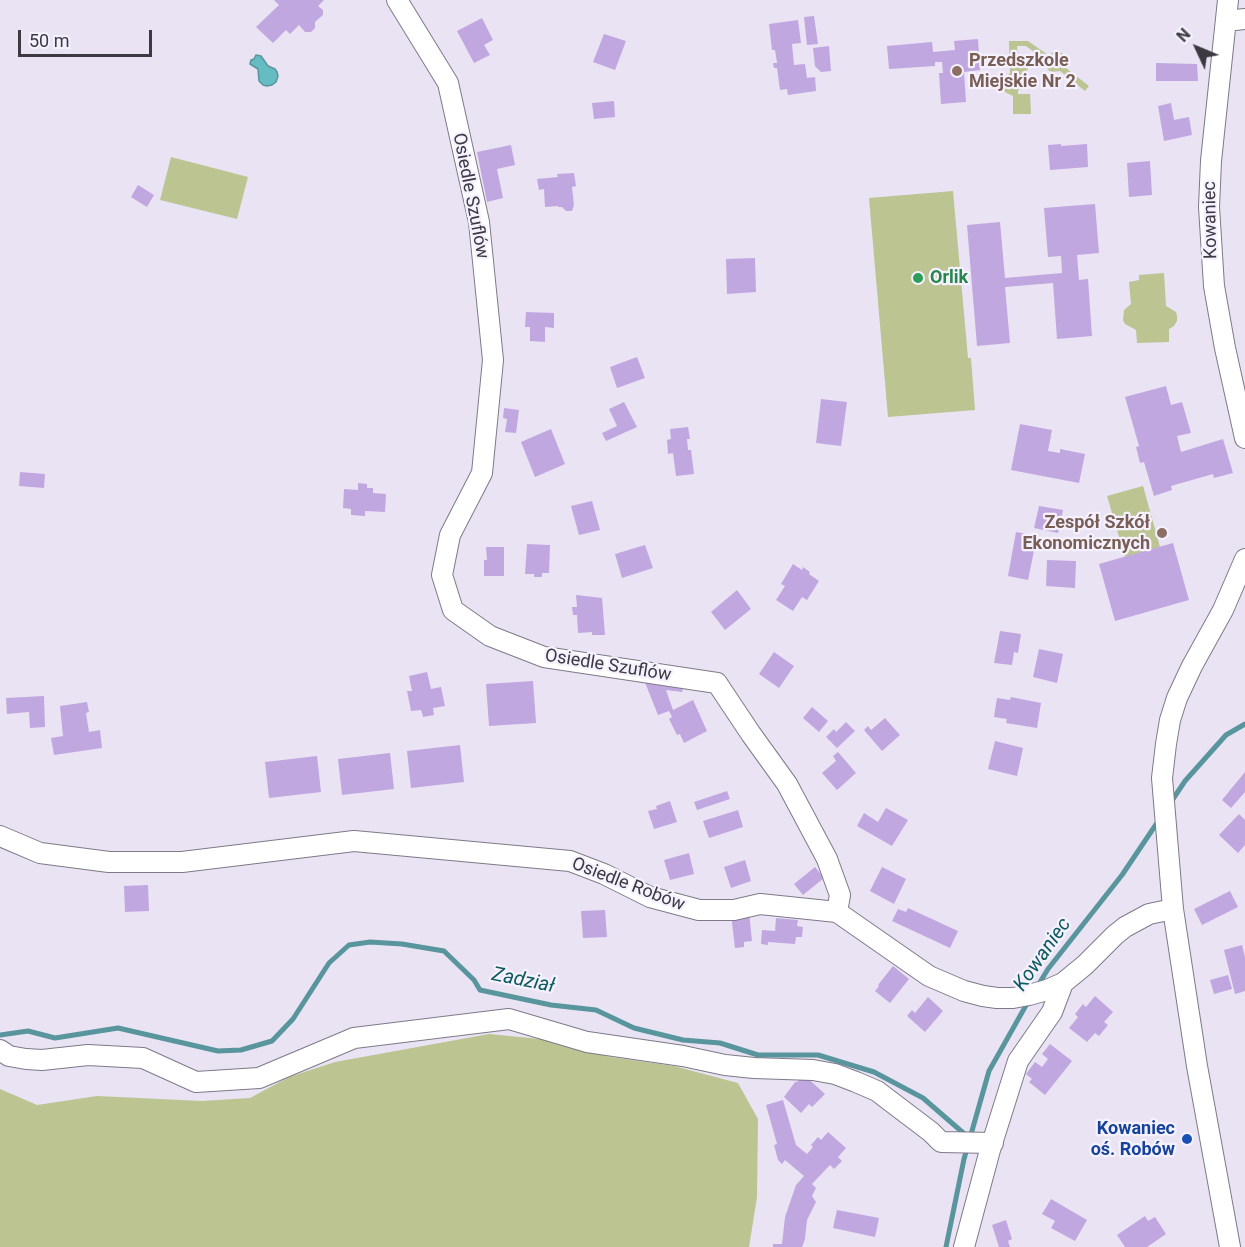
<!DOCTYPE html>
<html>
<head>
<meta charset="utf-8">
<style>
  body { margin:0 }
  #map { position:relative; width:1245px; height:1247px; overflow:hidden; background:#eae3f4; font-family:Roboto,sans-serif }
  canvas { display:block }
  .north { position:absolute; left:1167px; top:18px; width:60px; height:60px; -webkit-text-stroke:4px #f6f1ff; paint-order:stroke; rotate:314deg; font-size:16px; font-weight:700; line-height:24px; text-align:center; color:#3c3940 }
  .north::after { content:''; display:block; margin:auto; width:21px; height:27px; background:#3c3940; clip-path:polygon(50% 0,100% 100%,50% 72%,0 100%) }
  .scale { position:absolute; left:18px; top:30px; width:134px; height:27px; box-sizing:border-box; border:3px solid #3c3940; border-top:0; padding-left:8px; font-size:18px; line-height:21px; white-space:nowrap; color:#3c3940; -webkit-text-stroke:4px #f6f1ff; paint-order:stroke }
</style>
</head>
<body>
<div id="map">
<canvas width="1245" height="1247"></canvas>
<div class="north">N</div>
<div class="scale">50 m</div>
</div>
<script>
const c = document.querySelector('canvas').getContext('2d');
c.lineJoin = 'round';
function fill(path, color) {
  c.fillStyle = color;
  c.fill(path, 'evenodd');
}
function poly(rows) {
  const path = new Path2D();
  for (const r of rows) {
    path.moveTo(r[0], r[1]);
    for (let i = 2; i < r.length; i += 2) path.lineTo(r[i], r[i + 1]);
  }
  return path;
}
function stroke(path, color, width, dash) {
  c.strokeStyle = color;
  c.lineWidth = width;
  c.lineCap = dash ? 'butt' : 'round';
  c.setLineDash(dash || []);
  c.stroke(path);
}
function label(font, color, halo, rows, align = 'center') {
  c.font = font + ' Roboto,sans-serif';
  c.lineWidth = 4.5;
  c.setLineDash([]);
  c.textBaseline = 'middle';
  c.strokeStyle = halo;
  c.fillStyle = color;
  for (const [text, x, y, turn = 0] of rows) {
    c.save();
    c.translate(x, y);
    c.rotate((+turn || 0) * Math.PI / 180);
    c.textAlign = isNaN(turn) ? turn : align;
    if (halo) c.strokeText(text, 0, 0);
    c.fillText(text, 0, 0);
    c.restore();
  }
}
fill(poly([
  [1009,41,1028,41,1048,55,1054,52,1062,53,1067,60,1066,68,1089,86,1085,91,1060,71,1052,72,1048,70,1046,61,1026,46,1017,46,1018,56,1020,56,1027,60,1028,69,1023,76,1017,76,1022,85,1018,91,1018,94,1030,94,1031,114,1013,114,1013,96,1005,92,1002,86,1003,80,1010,73],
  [171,157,248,177,237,219,160,200],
  [953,191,968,358,971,358,975,410,888,417,869,198],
  [1164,273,1166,306,1176,312,1177,316,1177,321,1174,326,1169,329,1169,342,1137,343,1136,330,1125,324,1123,320,1124,310,1131,304,1129,282,1139,280,1139,275],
  [1143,486,1160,547,1125,557,1107,496],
  [489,1034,540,1039,611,1057,674,1066,738,1083,758,1119,757,1197,749,1247,0,1247,0,1089,37,1105,97,1096,202,1101,250,1098,289,1077,335,1062]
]), '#bcc491');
const water = poly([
  [256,55,261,56,268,66,275,69,277,72,278,76,276,82,272,85,267,86,263,85,259,81,258,69,250,64,251,60,254,59,256,55]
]);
fill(water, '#65bcc3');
stroke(water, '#59959c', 1.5);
stroke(poly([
  [1171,802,1185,781,1226,735,1245,724],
  [1037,987,1048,969,1122,875,1159,820],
  [0,1035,28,1031,55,1038,118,1028,218,1051,241,1050,272,1041,293,1019,329,963,349,945,370,942,402,944,444,951,474,980,480,990,551,1005,596,1010,634,1028,683,1040,720,1043,758,1055,818,1055,874,1072,923,1098,968,1137],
  [946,1247,964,1159,989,1071,1029,1000]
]), '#59959c', 5);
fill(poly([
  [274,0,324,0,318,6,323,10,323,15,315,22,315,28,311,32,305,32,299,25,290,34,286,30,273,43,256,27,279,5],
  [814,16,818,44,807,45,804,17],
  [482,18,493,40,484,45,490,55,474,63,457,31],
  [798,20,801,43,792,44,794,65,805,64,807,78,815,77,816,91,788,95,787,89,780,90,777,68,774,68,773,63,777,63,775,50,772,50,769,24],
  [604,34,626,41,615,70,593,62],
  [978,39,980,70,964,72,966,102,941,104,939,73,943,73,942,62,935,62,935,66,889,69,887,46,932,42,933,52,955,50,954,41],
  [829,46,831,71,821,72,815,66,813,48],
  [1156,63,1197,64,1198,81,1156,81],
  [614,101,615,117,594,119,592,103],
  [1171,103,1174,120,1189,117,1192,135,1164,141,1158,106],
  [1061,144,1061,146,1087,144,1088,167,1050,170,1048,145],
  [511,145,515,165,497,169,503,198,487,202,477,152],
  [1150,161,1152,195,1129,197,1127,163],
  [574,173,576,186,572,187,574,205,572,211,566,211,562,207,558,207,558,206,545,207,544,189,539,190,537,179,558,177,557,174],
  [138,185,154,195,147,207,131,197],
  [1095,204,1099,253,1077,255,1079,280,1088,279,1092,336,1057,339,1053,283,1005,287,1010,343,977,346,967,225,1000,222,1005,278,1062,273,1061,256,1048,257,1044,208],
  [755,258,756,292,727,294,726,259],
  [526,312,554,313,554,328,545,327,545,342,530,341,530,327,525,327],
  [637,357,645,378,617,388,610,367],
  [1166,386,1171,405,1182,402,1191,433,1177,436,1181,452,1223,439,1233,473,1214,478,1213,474,1171,486,1172,490,1154,496,1144,462,1140,463,1136,447,1139,446,1125,397],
  [821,399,847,402,841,446,816,443],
  [624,402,637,427,606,441,602,433,617,426,609,409],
  [504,408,519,410,516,433,505,432,507,419,503,418],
  [1020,424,1052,430,1048,451,1060,453,1060,449,1085,454,1079,483,1011,470],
  [688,427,690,439,687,439,688,450,691,450,694,474,676,476,673,453,668,454,667,440,671,439,670,429],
  [551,429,565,464,535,477,521,442],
  [20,472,45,474,44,488,19,486],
  [358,483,367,484,367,488,373,488,373,493,386,494,385,512,365,511,365,516,351,515,351,509,343,508,344,489,358,490],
  [592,501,600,530,579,535,571,506],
  [1039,506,1063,510,1058,533,1034,528],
  [1016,532,1037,536,1028,580,1008,576],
  [1173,543,1189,600,1115,621,1099,564],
  [527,544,550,545,549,573,542,573,542,577,534,577,534,574,525,574],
  [645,545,653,568,622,578,615,554],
  [486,547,504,547,504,576,484,576,484,560,487,560],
  [1047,560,1076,561,1075,588,1046,586],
  [793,564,802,570,803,567,810,572,809,574,819,581,807,600,802,597,793,611,776,600,785,586,781,584],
  [737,590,751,609,725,630,711,612],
  [576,595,602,598,605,635,592,635,592,632,578,633,577,615,573,615,572,607,577,607],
  [1000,631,1021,634,1018,653,1014,652,1012,665,994,663],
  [1039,649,1063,654,1057,683,1033,677],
  [774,652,794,666,779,688,759,674],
  [427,672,431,689,441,687,445,706,433,708,434,715,423,717,421,710,411,711,407,691,412,691,409,676],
  [644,680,684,685,682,692,666,690,673,710,693,700,707,731,684,743,680,734,677,735,669,719,672,717,669,711,658,715],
  [533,681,536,723,489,726,486,684],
  [44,696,45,727,30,728,29,712,7,714,6,698],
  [1011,697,1041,703,1037,728,1006,723,1007,719,994,717,997,698,1010,700],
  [87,702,89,712,86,713,89,732,100,730,102,748,54,755,51,738,63,736,60,706],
  [812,707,828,721,819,732,803,718],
  [885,718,900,735,882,751,864,730,868,726,871,730],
  [846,722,855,731,837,748,826,737,834,729,836,732],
  [995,741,1023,748,1017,776,988,769],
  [460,745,464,782,411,788,407,751],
  [838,752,856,773,837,790,822,773,836,761,833,756],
  [390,753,394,789,342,795,338,759],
  [317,756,321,792,269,798,265,762],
  [1245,772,1245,792,1231,808,1222,800],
  [727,791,730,799,697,810,694,802],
  [670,801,677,822,654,829,648,811,657,809,656,806],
  [886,808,908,820,892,846,857,826,864,813,878,822],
  [738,810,743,827,709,838,703,821],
  [1239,814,1245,820,1245,845,1238,853,1219,835],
  [689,853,694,874,670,880,664,860],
  [745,860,751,881,731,888,724,867],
  [815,867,824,878,803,895,794,884],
  [882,867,906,879,894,904,870,891],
  [148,885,149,911,125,912,124,886],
  [1230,891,1238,907,1202,925,1194,909],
  [908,908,958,931,950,948,892,921,898,909,906,912],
  [605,910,607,937,583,938,581,911],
  [749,912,752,941,744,942,744,947,735,948,731,914],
  [776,918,798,920,797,926,803,927,802,937,796,937,795,944,768,942,768,945,761,944,762,930,775,931],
  [1242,945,1245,957,1245,991,1235,994,1224,950],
  [893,966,909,979,890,1003,875,991,879,986,878,985],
  [1228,975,1232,989,1214,994,1210,980],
  [1095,996,1113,1012,1104,1022,1108,1025,1099,1036,1095,1033,1087,1042,1069,1028,1078,1017,1075,1014,1083,1004,1086,1007],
  [928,997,943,1011,925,1032,907,1016,912,1010,915,1013],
  [1050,1044,1072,1061,1045,1095,1029,1082,1032,1079,1026,1074,1035,1062,1042,1067,1048,1059,1042,1054],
  [804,1075,825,1094,812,1107,809,1104,801,1113,784,1097,795,1082,797,1082],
  [783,1100,796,1145,807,1154,813,1147,811,1145,818,1137,821,1140,828,1132,846,1148,838,1157,842,1161,834,1169,830,1165,812,1184,816,1188,812,1196,816,1202,807,1220,805,1239,802,1247,773,1247,773,1244,782,1244,785,1217,796,1185,804,1176,785,1160,782,1164,778,1160,774,1145,777,1144,766,1105],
  [1051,1199,1087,1220,1075,1241,1051,1228,1055,1221,1042,1214],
  [837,1210,879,1218,875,1237,833,1228],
  [1145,1216,1148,1221,1155,1217,1166,1234,1147,1247,1125,1247,1117,1235],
  [1006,1220,1012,1239,1008,1241,1010,1247,999,1247,992,1225]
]), '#c1a7e0');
const minor = poly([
  [397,0,448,83,479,222,493,360,482,473,450,535,442,575,453,610,490,636,544,657,717,683,751,734,787,784,827,859,840,895,837,912],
  [1228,0,1211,161,1209,207,1214,286,1225,348,1245,438],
  [1226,21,1245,19],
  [0,836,40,853,109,862,182,862,354,841,570,861,604,874,650,897,699,910,734,910,760,904,837,912,929,976,964,991,983,996,997,998,1013,998,1029,995,1047,990,1063,983,1085,965,1115,935,1125,927,1149,914,1173,909],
  [0,1050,9,1056,26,1059,42,1060,88,1055,143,1058,196,1082,259,1078,354,1038,509,1019,587,1042,683,1056,725,1065,754,1068,813,1070,835,1074,856,1082,877,1091,931,1132,941,1142,993,1143],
  [964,1247,990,1150,1018,1061,1052,1012,1063,983],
  [1230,1247,1197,1066,1173,909,1162,778,1166,744,1170,720,1177,698,1192,666,1223,610,1245,559]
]);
stroke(minor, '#7f7988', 22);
stroke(minor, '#fff', 20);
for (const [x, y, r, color] of [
  [957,71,6,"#8d6e63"],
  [918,278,6,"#2e9e5b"],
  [1162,533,6,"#8d6e63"],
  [1187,1139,6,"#1a4fb4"]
]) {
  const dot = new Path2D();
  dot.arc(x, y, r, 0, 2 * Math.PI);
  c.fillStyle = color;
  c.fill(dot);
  stroke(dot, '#f6f1ff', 2);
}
label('bold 18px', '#785e54', '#f6f1ff', [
  ["Przedszkole",969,61],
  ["Miejskie Nr 2",969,82],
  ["Zespół Szkół",1150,523,"right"],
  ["Ekonomicznych",1150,544,"right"]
], 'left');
label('18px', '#3c3940', '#f6f1ff', [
  ["Osiedle Szuflów",470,196,79],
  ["Kowaniec",1211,220,-91],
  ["Osiedle Szuflów",608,666,9],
  ["Osiedle Robów",628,885,21]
]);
label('bold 18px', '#27864d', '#f6f1ff', [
  ["Orlik",930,278]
], 'left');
label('bold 18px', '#164399', '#f6f1ff', [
  ["Kowaniec",1175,1129],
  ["oś. Robów",1175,1150]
], 'right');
label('italic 20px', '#0d5a5f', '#f6f1ff', [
  ["Kowaniec",1043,955,-55],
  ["Zadział",523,981,11]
]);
</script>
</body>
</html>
